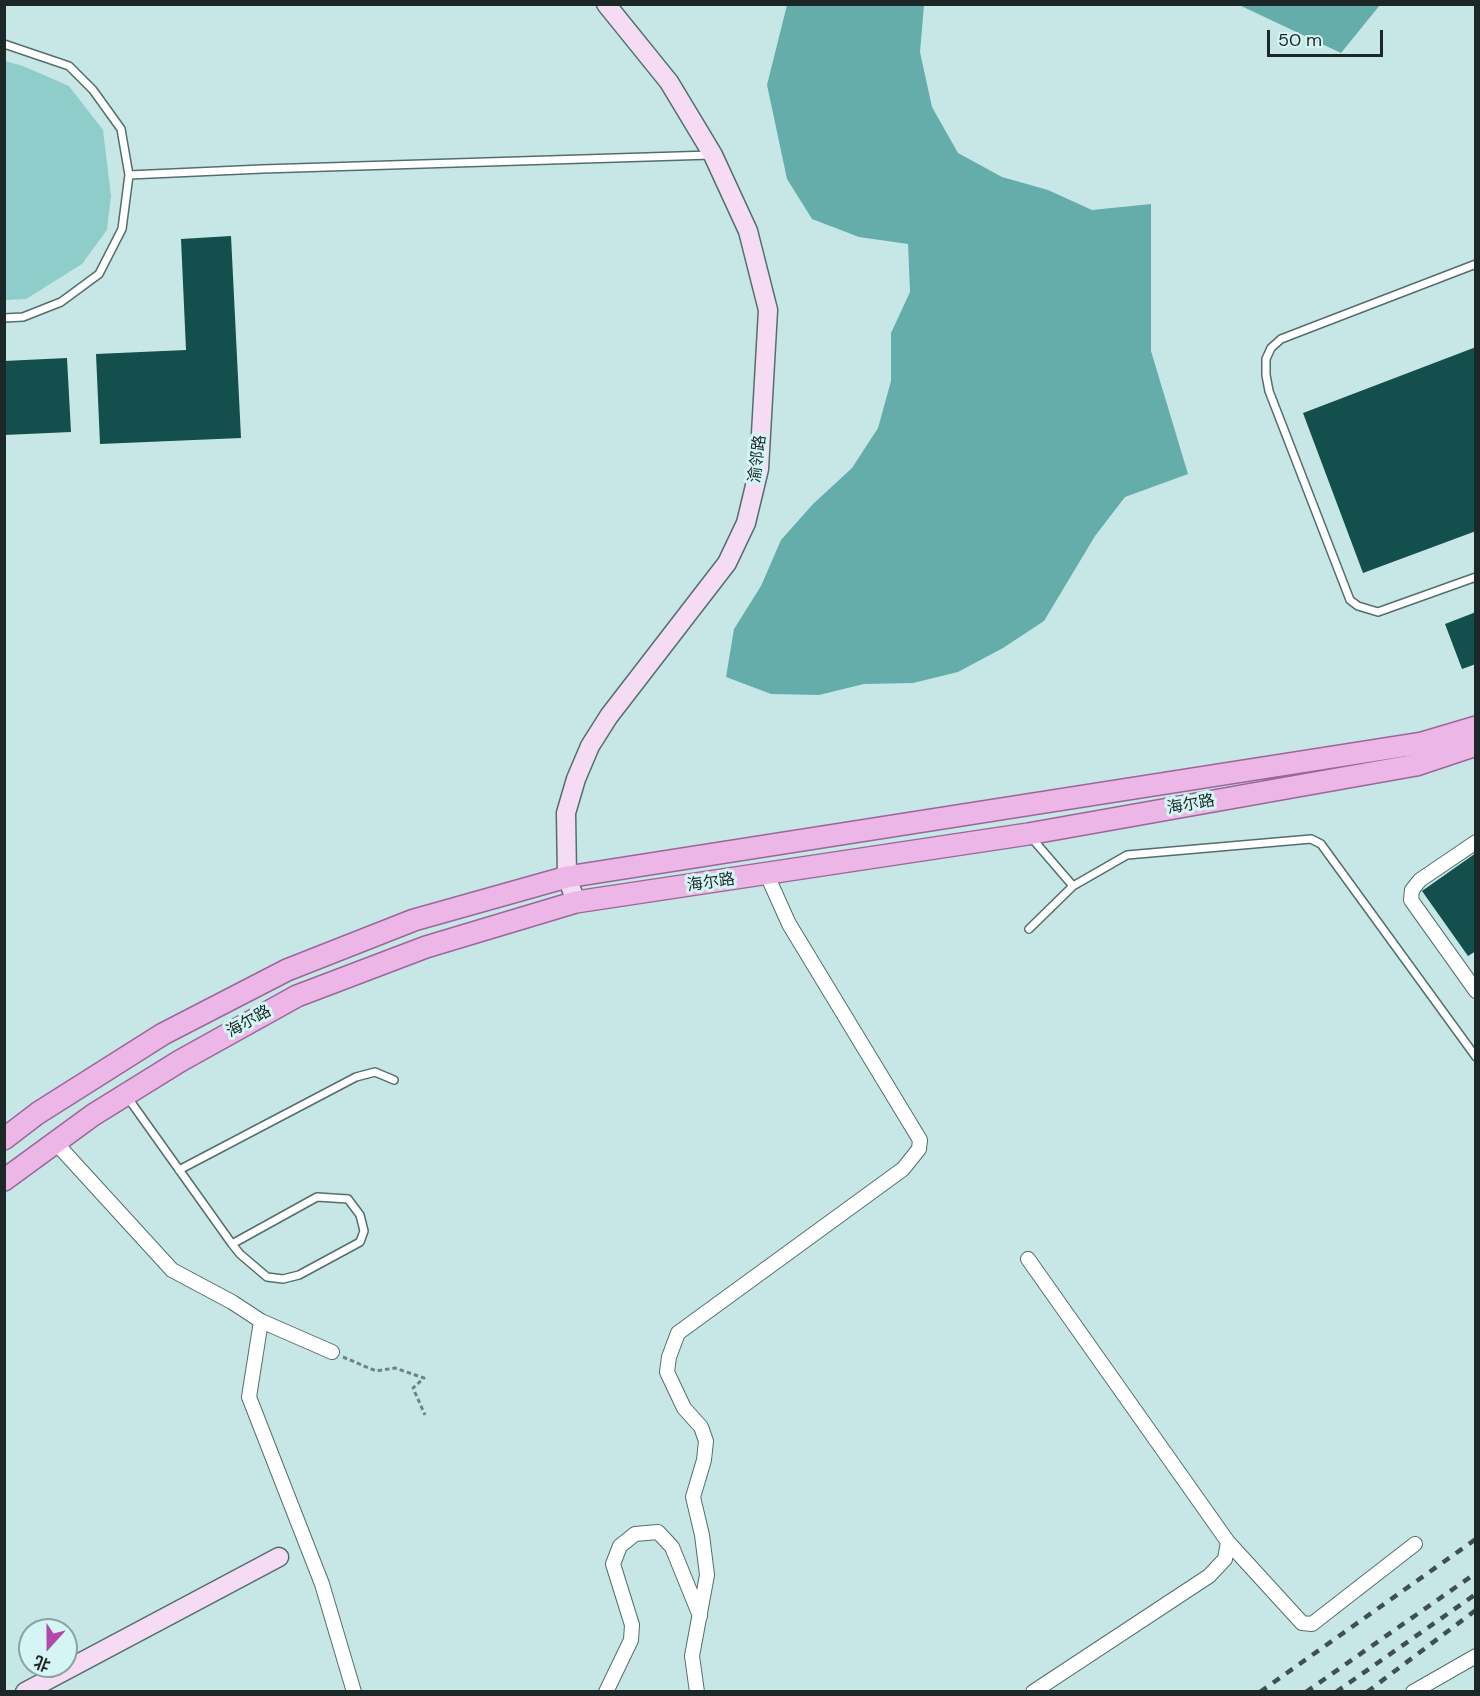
<!DOCTYPE html>
<html>
<head>
<meta charset="utf-8">
<style>
  body { margin:0 }
  #map { position:relative; width:1480px; height:1696px; overflow:hidden; background:#c7e7e6; font-family:"DM Sans","Noto Sans SC",sans-serif }
  canvas { display:block }
  .frame { position:absolute; inset:0; border:6px solid #1c2828; pointer-events:none }
  .north { position:absolute; left:18px; top:1618px; width:60px; height:60px; box-sizing:border-box; background:#d4f5f3; border:2px solid #8aa3a2; border-radius:50%; rotate:201deg; font-size:16px; font-weight:700; line-height:24px; text-align:center; color:#1c2828 }
  .north::after { content:''; display:block; margin:auto; width:21px; height:27px; background:#b249aa; clip-path:polygon(50% 0,100% 100%,50% 72%,0 100%) }
  .scale { position:absolute; left:1267px; top:30px; width:116px; height:27px; box-sizing:border-box; border:3px solid #1c2828; border-top:0; padding-left:8px; font-size:18px; line-height:21px; white-space:nowrap; color:#1c2828; -webkit-text-stroke:4px #d4f5f3; paint-order:stroke }
</style>
</head>
<body>
<div id="map">
<canvas width="1480" height="1696"></canvas>
<div class="frame"></div>
<div class="north">北</div>
<div class="scale">50 m</div>
</div>
<script>
const c = document.querySelector('canvas').getContext('2d');
c.lineJoin = 'round';
function fill(path, color) {
  c.fillStyle = color;
  c.fill(path, 'evenodd');
}
function poly(rows) {
  const path = new Path2D();
  for (const r of rows) {
    path.moveTo(r[0], r[1]);
    for (let i = 2; i < r.length; i += 2) path.lineTo(r[i], r[i + 1]);
  }
  return path;
}
function stroke(path, color, width, dash) {
  c.strokeStyle = color;
  c.lineWidth = width;
  c.lineCap = dash ? 'butt' : 'round';
  c.setLineDash(dash || []);
  c.stroke(path);
}
function label(font, color, halo, rows, align = 'center') {
  c.font = font + ' "DM Sans","Noto Sans SC",sans-serif';
  c.lineWidth = 6;
  c.setLineDash([]);
  c.textBaseline = 'middle';
  c.strokeStyle = halo;
  c.fillStyle = color;
  for (const [text, x, y, turn = 0] of rows) {
    c.save();
    c.translate(x, y);
    c.rotate((+turn || 0) * Math.PI / 180);
    c.textAlign = isNaN(turn) ? turn : align;
    if (halo) c.strokeText(text, 0, 0);
    c.fillText(text, 0, 0);
    c.restore();
  }
}
fill(poly([
  [5,61,23,66,69,86,103,130,111,196,107,230,82,264,26,299,5,300]
]), '#8fcdca');
fill(poly([
  [787,5,924,5,920,52,932,107,958,153,1002,177,1048,190,1092,210,1151,204,1151,351,1188,474,1125,497,1095,536,1044,621,1003,648,958,672,913,683,864,684,819,695,771,694,726,677,734,629,761,586,781,540,813,504,852,468,878,428,891,381,891,333,910,292,908,244,859,237,812,219,787,179,767,85],
  [1239,5,1380,5,1341,53]
]), '#64adab');
fill(poly([
  [231,236,241,438,100,444,96,354,186,350,181,239],
  [1476,347,1476,531,1363,573,1303,413],
  [67,358,71,432,4,435,4,361],
  [1476,612,1476,664,1462,669,1445,624],
  [1476,853,1476,951,1468,956,1422,891]
]), '#134f4d');
const lane = poly([
  [4,44,69,66,93,90,121,129,129,175,122,229,99,274,61,302,23,317,4,318],
  [129,175,262,169,711,155],
  [1476,264,1281,339,1271,348,1266,359,1266,375,1269,391,1350,600,1358,606,1378,612,1476,577],
  [1030,836,1073,886],
  [1029,929,1073,886,1127,855,1311,839,1321,844,1476,1057],
  [128,1098,232,1244,240,1254,267,1277,283,1279,299,1275,360,1242,364,1231,360,1215,348,1199,317,1197,232,1244],
  [179,1170,356,1077,375,1072,394,1080]
]);
const street = poly([
  [1476,842,1420,880,1412,890,1411,900,1476,991],
  [55,1142,172,1270,232,1302,261,1321,332,1352],
  [1028,1259,1228,1542,1302,1623,1312,1624,1415,1544],
  [261,1321,249,1397,322,1584,354,1692],
  [606,1692,631,1640,632,1625,613,1564,620,1546,635,1534,658,1532,672,1547,700,1616],
  [697,1692,692,1656,707,1575,702,1535,693,1497,704,1460,706,1441,701,1427,684,1408,667,1372,669,1357,678,1333,903,1169,919,1149,920,1140,789,924,767,875],
  [1033,1692,1209,1576,1225,1559,1228,1542],
  [1413,1692,1476,1656]
]);
const secondary = poly([
  [576,902,567,877,566,813,576,779,590,746,609,716,727,563,746,523,759,469,768,310,748,231,713,155,669,82,606,4],
  [25,1692,279,1557]
]);
const primary = poly([
  [4,1139,38,1113,163,1034,287,970,414,920,567,877,1422,743,1476,727],
  [4,1180,93,1115,180,1061,297,996,426,947,576,902,1028,834,1416,765,1476,745]
]);
stroke(lane, '#526f6d', 10);
stroke(street, '#526f6d', 16);
stroke(secondary, '#526f6d', 21);
stroke(primary, '#9b6699', 24);
stroke(poly([
  [343,1357,376,1371,395,1368,424,1378,413,1388,425,1415]
]), '#6e8483', 3, [4.5, 3]);
stroke(lane, '#fff', 7);
stroke(street, '#fff', 14);
stroke(secondary, '#f5dbf3', 18);
stroke(primary, '#ecb7e6', 21);
stroke(poly([
  [1260,1692,1476,1539],
  [1306,1692,1476,1573],
  [1336,1692,1476,1594],
  [1367,1692,1476,1610]
]), '#405050', 4.5, [8, 8]);
label('16px', '#1c2828', '#d4f5f3', [
  ["渝邻路",758,459,-83],
  ["海尔路",1191,805,-10],
  ["海尔路",711,883,-8],
  ["海尔路",249,1022,-29]
]);
</script>
</body>
</html>
